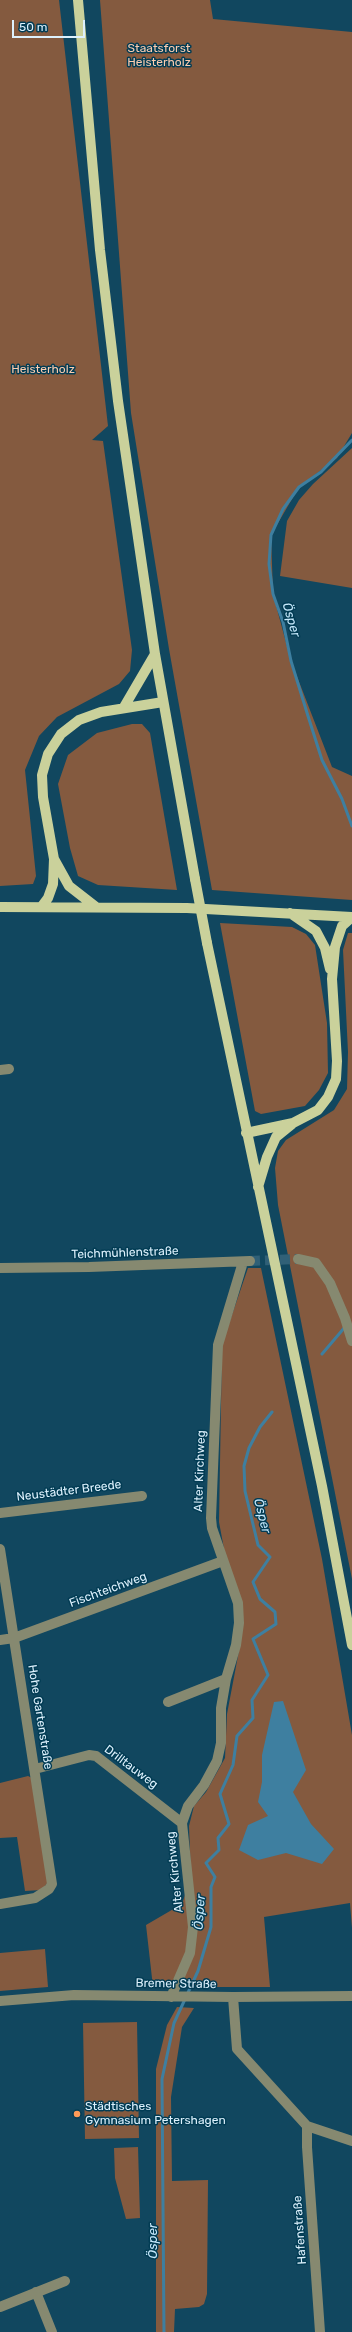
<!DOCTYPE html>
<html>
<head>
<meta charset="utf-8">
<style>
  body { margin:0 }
  #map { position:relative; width:352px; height:2332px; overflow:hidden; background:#11475f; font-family:Rubik,sans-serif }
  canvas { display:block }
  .scale { position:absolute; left:12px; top:20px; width:73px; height:18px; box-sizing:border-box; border:2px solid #ddf1fd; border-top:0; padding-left:5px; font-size:12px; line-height:14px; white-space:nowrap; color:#ddf1fd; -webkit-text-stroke:3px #023c54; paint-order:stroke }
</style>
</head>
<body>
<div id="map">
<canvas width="352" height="2332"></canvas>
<div class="scale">50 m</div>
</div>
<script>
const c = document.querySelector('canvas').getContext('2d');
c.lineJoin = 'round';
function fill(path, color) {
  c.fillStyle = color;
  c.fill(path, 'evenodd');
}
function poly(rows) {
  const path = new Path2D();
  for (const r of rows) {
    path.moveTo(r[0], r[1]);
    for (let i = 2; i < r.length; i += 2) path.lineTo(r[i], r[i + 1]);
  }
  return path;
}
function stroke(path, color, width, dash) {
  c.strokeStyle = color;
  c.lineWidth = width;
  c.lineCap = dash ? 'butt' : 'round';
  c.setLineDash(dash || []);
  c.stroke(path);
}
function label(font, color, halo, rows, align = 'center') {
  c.font = font + ' Rubik,sans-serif';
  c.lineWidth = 3;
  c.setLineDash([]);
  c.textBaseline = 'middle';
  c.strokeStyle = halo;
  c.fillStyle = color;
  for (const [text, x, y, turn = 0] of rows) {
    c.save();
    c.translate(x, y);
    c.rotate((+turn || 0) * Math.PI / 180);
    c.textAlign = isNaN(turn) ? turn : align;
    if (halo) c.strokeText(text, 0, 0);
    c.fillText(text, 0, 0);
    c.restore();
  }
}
fill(poly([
  [0,0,59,0,108,426,92,440,103,441,132,650,130,671,119,684,57,717,39,736,25,770,36,876,33,884,0,886],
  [100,0,210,0,213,19,352,32,352,433,337,458,299,487,271,535,273,594,291,661,332,767,352,776,352,900,212,890,169,649,131,413],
  [352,448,352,588,280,576,287,521,299,500,313,484],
  [132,724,142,724,150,733,177,890,98,885,78,876,70,848,58,784,68,755,97,733],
  [220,923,292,927,306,934,315,945,327,1023,328,1073,319,1090,305,1106,261,1114,255,1111],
  [348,933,352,933,352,1579,278,1205,275,1168,278,1151,286,1140,334,1110,347,1089,348,1052,343,950],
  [248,1268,261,1268,322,1559,352,1735,352,1928,350,1903,264,1917,270,1987,153,1987,146,1925,182,1904,191,1877,189,1826,194,1806,206,1792,225,1758,227,1714,241,1640,219,1522,222,1344],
  [28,1776,32,1778,48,1882,42,1890,25,1891,17,1837,0,1838,0,1783],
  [45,1949,48,1987,0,1991,0,1953],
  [177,2007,194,2008,182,2027,171,2097,172,2181,208,2180,207,2294,204,2304,199,2307,175,2309,174,2332,156,2332,156,2069,167,2025],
  [137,2022,139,2138,85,2139,83,2023],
  [138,2147,140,2218,126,2219,115,2178,114,2148]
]), '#845a3f');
fill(poly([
  [283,1701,306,1770,293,1792,311,1824,334,1849,322,1864,286,1853,258,1860,239,1850,248,1825,268,1816,258,1802,262,1782,262,1755,274,1702]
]), '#3e7fa0');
stroke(poly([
  [352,440,321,472,299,487,283,509,271,535,269,564,273,594,283,622,291,661,308,716,322,760,342,799,352,826],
  [322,1354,345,1327],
  [164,2332,162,2079,174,2023,198,1971,211,1927,211,1887,215,1877,206,1863,219,1850,218,1838,229,1824,220,1794,233,1765,237,1736,253,1718,252,1700,268,1675,253,1639,276,1624,275,1612,260,1599,253,1582,270,1557,258,1545,245,1491,244,1466,249,1448,260,1427,272,1412]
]), '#3e7fa0', 3);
stroke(poly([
  [250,1261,298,1259]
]), '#306077', 10, [10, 5]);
stroke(poly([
  [0,1070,9,1069],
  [298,1259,316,1263,330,1283,345,1318,352,1341],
  [0,1268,89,1267,250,1261],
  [0,1513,142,1496],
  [0,1549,52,1884,49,1889,35,1898,0,1904],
  [0,1640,14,1638,223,1561],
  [168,1702,226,1679],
  [35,1769,89,1755,96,1756,182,1823],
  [171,1997,190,1953,193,1927,182,1823,188,1806,204,1785,217,1761,221,1743,221,1708,226,1679,236,1645,239,1623,238,1603,212,1528,211,1518,218,1345,243,1262],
  [233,1997,237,2049,307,2126,307,2147,320,2332],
  [0,2001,74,1995,233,1997,352,1996],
  [307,2126,352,2141],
  [36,2292,52,2332],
  [0,2307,65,2281]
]), '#868970', 10);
stroke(poly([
  [78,0,100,250,118,401,155,654,195,879],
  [124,707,155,654],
  [54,859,69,886,96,907],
  [42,906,48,898,53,884,54,859,43,797,42,775,48,754,61,734,79,720,101,712,163,702],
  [0,907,187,908,352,917],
  [290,913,316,931,325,948,330,969],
  [207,943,322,1486,352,1645],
  [246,1133,293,1123,318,1110,328,1097,336,1079,337,1061,332,979,335,947,342,926,352,917],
  [258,1187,267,1157,276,1137,292,1124]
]), '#cad19b', 10);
stroke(poly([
  [195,879,207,943]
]), '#cad19b', 10);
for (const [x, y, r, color] of [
  [77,2114,4,"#fe9b58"]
]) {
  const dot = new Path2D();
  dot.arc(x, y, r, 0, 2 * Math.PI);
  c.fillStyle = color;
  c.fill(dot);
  stroke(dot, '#023c54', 1.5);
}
label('12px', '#fdcdaf', '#023c54', [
  ["Staatsforst",159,49],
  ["Heisterholz",159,63],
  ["Heisterholz",43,370]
]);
label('12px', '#ddf1fd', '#023c54', [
  ["Teichmühlenstraße",125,1253,-2],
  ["Alter Kirchweg",200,1471,-88],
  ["Neustädter Breede",69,1491,-7],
  ["Fischteichweg",108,1590,-20],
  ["Hohe Gartenstraße",40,1717,81],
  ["Drilltauweg",131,1767,37],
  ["Alter Kirchweg",175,1872,-96],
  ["Bremer Straße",176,1984,1],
  ["Hafenstraße",300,2230,-94]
]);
label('12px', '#ddf1fd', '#023c54', [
  ["Städtisches",85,2107],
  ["Gymnasium Petershagen",85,2121]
], 'left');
label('italic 13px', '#c6e9fc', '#023c54', [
  ["Ösper",291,620,74],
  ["Ösper",262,1516,76],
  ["Ösper",200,1912,-86],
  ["Ösper",153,2241,-90]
]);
</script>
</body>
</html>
